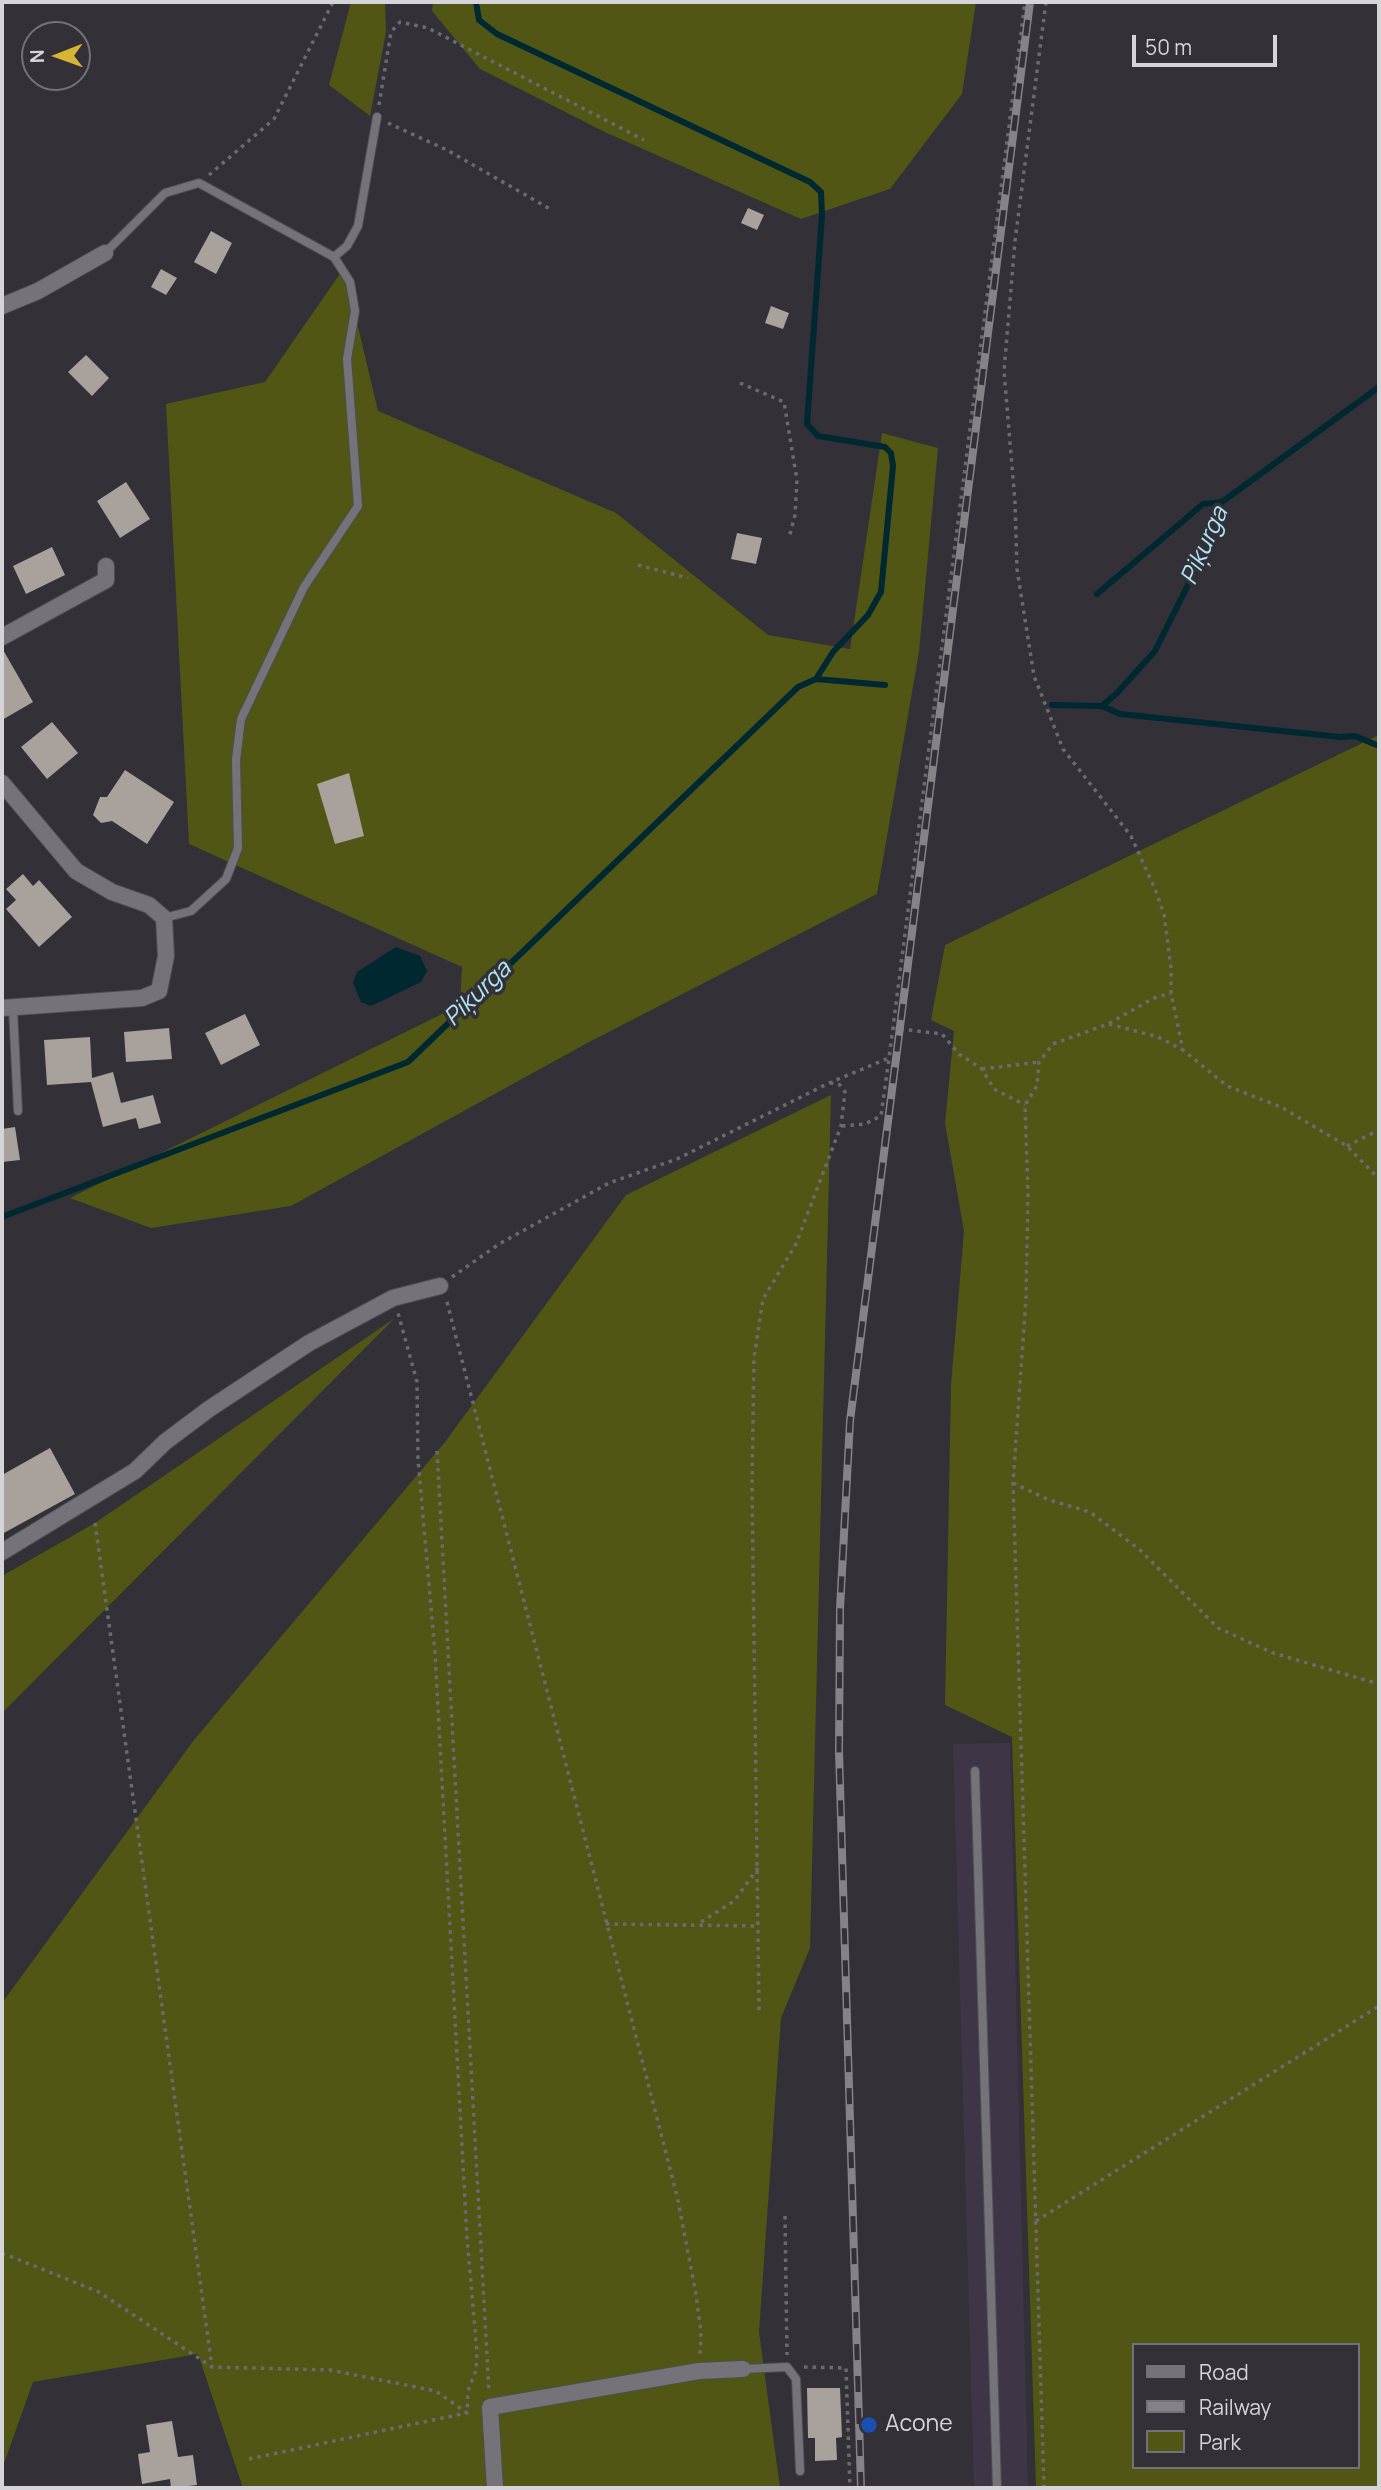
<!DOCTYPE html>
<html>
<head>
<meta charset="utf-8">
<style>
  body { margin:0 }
  #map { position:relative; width:1381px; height:2490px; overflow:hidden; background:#333037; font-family:Manrope,sans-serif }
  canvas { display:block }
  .frame { position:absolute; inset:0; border:4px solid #d5d4d8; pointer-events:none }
  .legend { position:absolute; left:1132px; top:2343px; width:228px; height:126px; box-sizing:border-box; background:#333037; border:2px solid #747277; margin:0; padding:9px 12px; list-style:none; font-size:21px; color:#d5d4d8 }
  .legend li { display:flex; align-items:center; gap:14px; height:35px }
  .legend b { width:35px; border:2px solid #747277 }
  .north { position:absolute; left:21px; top:21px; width:70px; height:70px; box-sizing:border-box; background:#333037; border:2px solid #747277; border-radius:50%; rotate:269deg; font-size:19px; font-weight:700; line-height:28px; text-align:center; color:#d5d4d8 }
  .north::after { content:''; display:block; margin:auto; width:24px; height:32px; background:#d6b534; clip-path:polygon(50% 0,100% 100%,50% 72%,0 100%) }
  .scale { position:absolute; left:1132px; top:35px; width:145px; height:32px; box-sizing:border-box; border:4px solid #d5d4d8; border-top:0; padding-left:9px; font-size:21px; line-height:24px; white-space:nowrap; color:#d5d4d8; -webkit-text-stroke:5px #333037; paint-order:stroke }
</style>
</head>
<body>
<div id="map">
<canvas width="1381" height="2490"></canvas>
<div class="frame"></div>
<ul class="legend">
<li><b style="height:9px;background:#757279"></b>Road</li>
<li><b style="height:9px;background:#858388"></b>Railway</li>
<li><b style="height:19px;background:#515615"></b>Park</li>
</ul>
<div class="north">N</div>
<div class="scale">50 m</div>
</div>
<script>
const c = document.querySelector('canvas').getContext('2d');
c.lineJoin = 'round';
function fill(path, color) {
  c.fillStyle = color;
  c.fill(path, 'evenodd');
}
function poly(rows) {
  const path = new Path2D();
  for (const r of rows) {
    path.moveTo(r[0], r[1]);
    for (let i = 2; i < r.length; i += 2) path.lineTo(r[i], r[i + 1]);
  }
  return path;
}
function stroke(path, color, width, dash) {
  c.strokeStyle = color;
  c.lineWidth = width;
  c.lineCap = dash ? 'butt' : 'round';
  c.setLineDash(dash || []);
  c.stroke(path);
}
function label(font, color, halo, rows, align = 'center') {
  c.font = font + ' Manrope,sans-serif';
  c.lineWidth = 7;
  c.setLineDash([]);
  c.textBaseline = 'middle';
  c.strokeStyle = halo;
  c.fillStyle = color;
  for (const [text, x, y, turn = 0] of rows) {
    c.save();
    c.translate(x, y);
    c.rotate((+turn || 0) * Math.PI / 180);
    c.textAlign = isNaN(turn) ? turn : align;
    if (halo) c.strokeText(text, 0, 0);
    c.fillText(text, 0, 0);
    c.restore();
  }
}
fill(poly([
  [1010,1743,1028,2488,974,2488,953,1744]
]), '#3e3646');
fill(poly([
  [351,2,385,2,386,32,370,116,329,85],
  [433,2,976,2,962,94,890,189,801,219,607,133,480,69,432,11],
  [344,268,378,411,616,513,768,635,850,649,882,433,938,448,919,652,877,894,591,1041,291,1206,151,1228,70,1198,460,1005,462,967,189,844,166,404,265,382],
  [1379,735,1379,2488,1036,2488,1012,1737,945,1705,951,1385,964,1231,945,1123,954,1031,931,1020,945,945],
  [1134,2345,1358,2345,1358,2467,1134,2467],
  [831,1095,810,1948,781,2018,759,2332,780,2488,243,2488,198,2354,33,2382,2,2469,2,2003,194,1740,445,1442,626,1195],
  [395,1318,2,1713,2,1576,95,1523]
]), '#515615');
fill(poly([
  [396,947,420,956,427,971,421,982,371,1006,361,1002,353,983,357,972]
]), '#002831');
stroke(poly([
  [476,2,479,20,497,34,810,182,821,192,822,215,807,424,818,436,885,447,891,453,893,466,881,592,868,615,833,652,816,679],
  [1097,594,1203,504,1222,502],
  [1052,705,1102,706,1117,693,1155,651,1196,569,1222,502,1379,387],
  [1102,706,1120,714,1340,737,1355,736,1379,746],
  [2,1217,408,1062,798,687,816,679,885,685]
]), '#002831', 6);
fill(poly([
  [748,208,764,215,757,230,741,223],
  [211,231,232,243,216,274,194,262],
  [161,269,177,278,166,295,151,287],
  [771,306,789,313,783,329,765,323],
  [86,355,109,378,92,396,68,372],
  [126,482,150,519,120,538,97,501],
  [737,533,762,538,756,564,731,559],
  [52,547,65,575,26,594,13,566],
  [2,648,33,702,2,720],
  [52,722,78,753,47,779,21,747],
  [125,770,174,802,147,844,112,821,101,823,93,815,100,797,107,797],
  [349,773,364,836,335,844,317,784],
  [23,874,33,886,39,880,72,917,39,947,6,909,16,900,6,889],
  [245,1014,260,1045,221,1065,205,1033],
  [169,1028,172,1059,126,1062,124,1032],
  [90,1037,92,1078,113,1072,121,1103,153,1095,161,1123,139,1129,136,1118,103,1127,91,1082,47,1085,44,1040],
  [15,1127,20,1160,2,1162,2,1129],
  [50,1448,75,1494,2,1534,2,1475],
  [807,2388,840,2388,842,2437,836,2438,837,2460,815,2461,815,2438,808,2438],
  [172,2421,178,2457,193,2455,197,2485,171,2488,170,2479,142,2484,138,2454,150,2452,146,2425]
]), '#a9a19b');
const service = poly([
  [105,253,165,193,199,183,334,257,350,282,355,311,347,359,358,506,304,587,241,719,236,760,238,848,226,879,191,911,164,918],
  [334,257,347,246,358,226,377,117],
  [13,1009,18,1111],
  [975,1771,997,2488],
  [743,2369,787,2367,796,2379,800,2471]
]);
const minor = poly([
  [2,306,38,291,105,253],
  [2,637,106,580,106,566],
  [2,783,76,871,112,892,149,905,164,918,166,956,159,991,142,998,2,1008],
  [2,1552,135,1471,165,1442,209,1409,309,1343,393,1298,440,1286],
  [495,2488,490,2407,699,2371,743,2369]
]);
stroke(service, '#4f4d52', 10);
stroke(minor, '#4f4d52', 18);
stroke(poly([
  [1046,2,1015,241,1004,371,1015,502,1017,569,1034,676,1063,749,1131,836,1155,889,1164,914,1171,968,1171,993,1183,1050,1227,1086,1281,1107,1347,1146,1379,1179],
  [379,105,391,32,400,22,428,28,644,140],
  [388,123,447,150,550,209],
  [209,175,274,119,333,2],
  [740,383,784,402,797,480,795,515,789,538],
  [638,565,688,578],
  [1109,1024,1158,1037,1183,1050],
  [892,1028,942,1034,959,1054,982,1069,994,1089,1025,1105],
  [982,1069,1039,1062],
  [842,1126,865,1124,881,1116,889,1058],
  [1347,1146,1379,1130],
  [452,1277,499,1244,609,1183,677,1159,829,1083,889,1058,1025,2],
  [447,1302,677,2196,696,2294,701,2333,700,2354],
  [437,1451,489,2392],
  [1013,1483,1049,1500,1090,1512,1140,1550,1218,1628,1273,1653,1379,1684],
  [95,1523,212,2367],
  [701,1922,734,1901,758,1868],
  [606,1924,759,1926],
  [759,2010,752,1487,754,1358,763,1299,796,1244,841,1126,845,1092,840,1085,831,1083],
  [785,2216,787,2355],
  [1036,2221,1379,2006],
  [2,2253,99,2292,212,2367,330,2370,436,2391,467,2413,468,2391,476,2370,477,2352,467,2238,435,1653,418,1459,417,1382,398,1313],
  [804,2367,846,2368,850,2488],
  [249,2459,466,2413],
  [1044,2488,1013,1483,1026,1298,1028,1192,1025,1105,1037,1086,1039,1062,1053,1044,1108,1024,1154,998,1171,993]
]), '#6c6a70', 3.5, [3.5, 5]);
stroke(service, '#757279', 8);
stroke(minor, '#757279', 16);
const rail = poly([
  [861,2488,839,1751,840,1609,850,1421,1030,2]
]);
stroke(rail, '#858388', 8);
stroke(rail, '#333037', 5, [16]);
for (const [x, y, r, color] of [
  [869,2425,9,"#1a4fb4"]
]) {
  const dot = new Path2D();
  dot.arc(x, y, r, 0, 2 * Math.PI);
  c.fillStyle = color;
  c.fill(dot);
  stroke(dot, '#333037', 2.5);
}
label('23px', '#d5d4d8', '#333037', [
  ["Acone",885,2425]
], 'left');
label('italic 24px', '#afe6f5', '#333037', [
  ["Piķurga",1205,546,-66],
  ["Piķurga",478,994,-44]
]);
</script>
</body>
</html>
